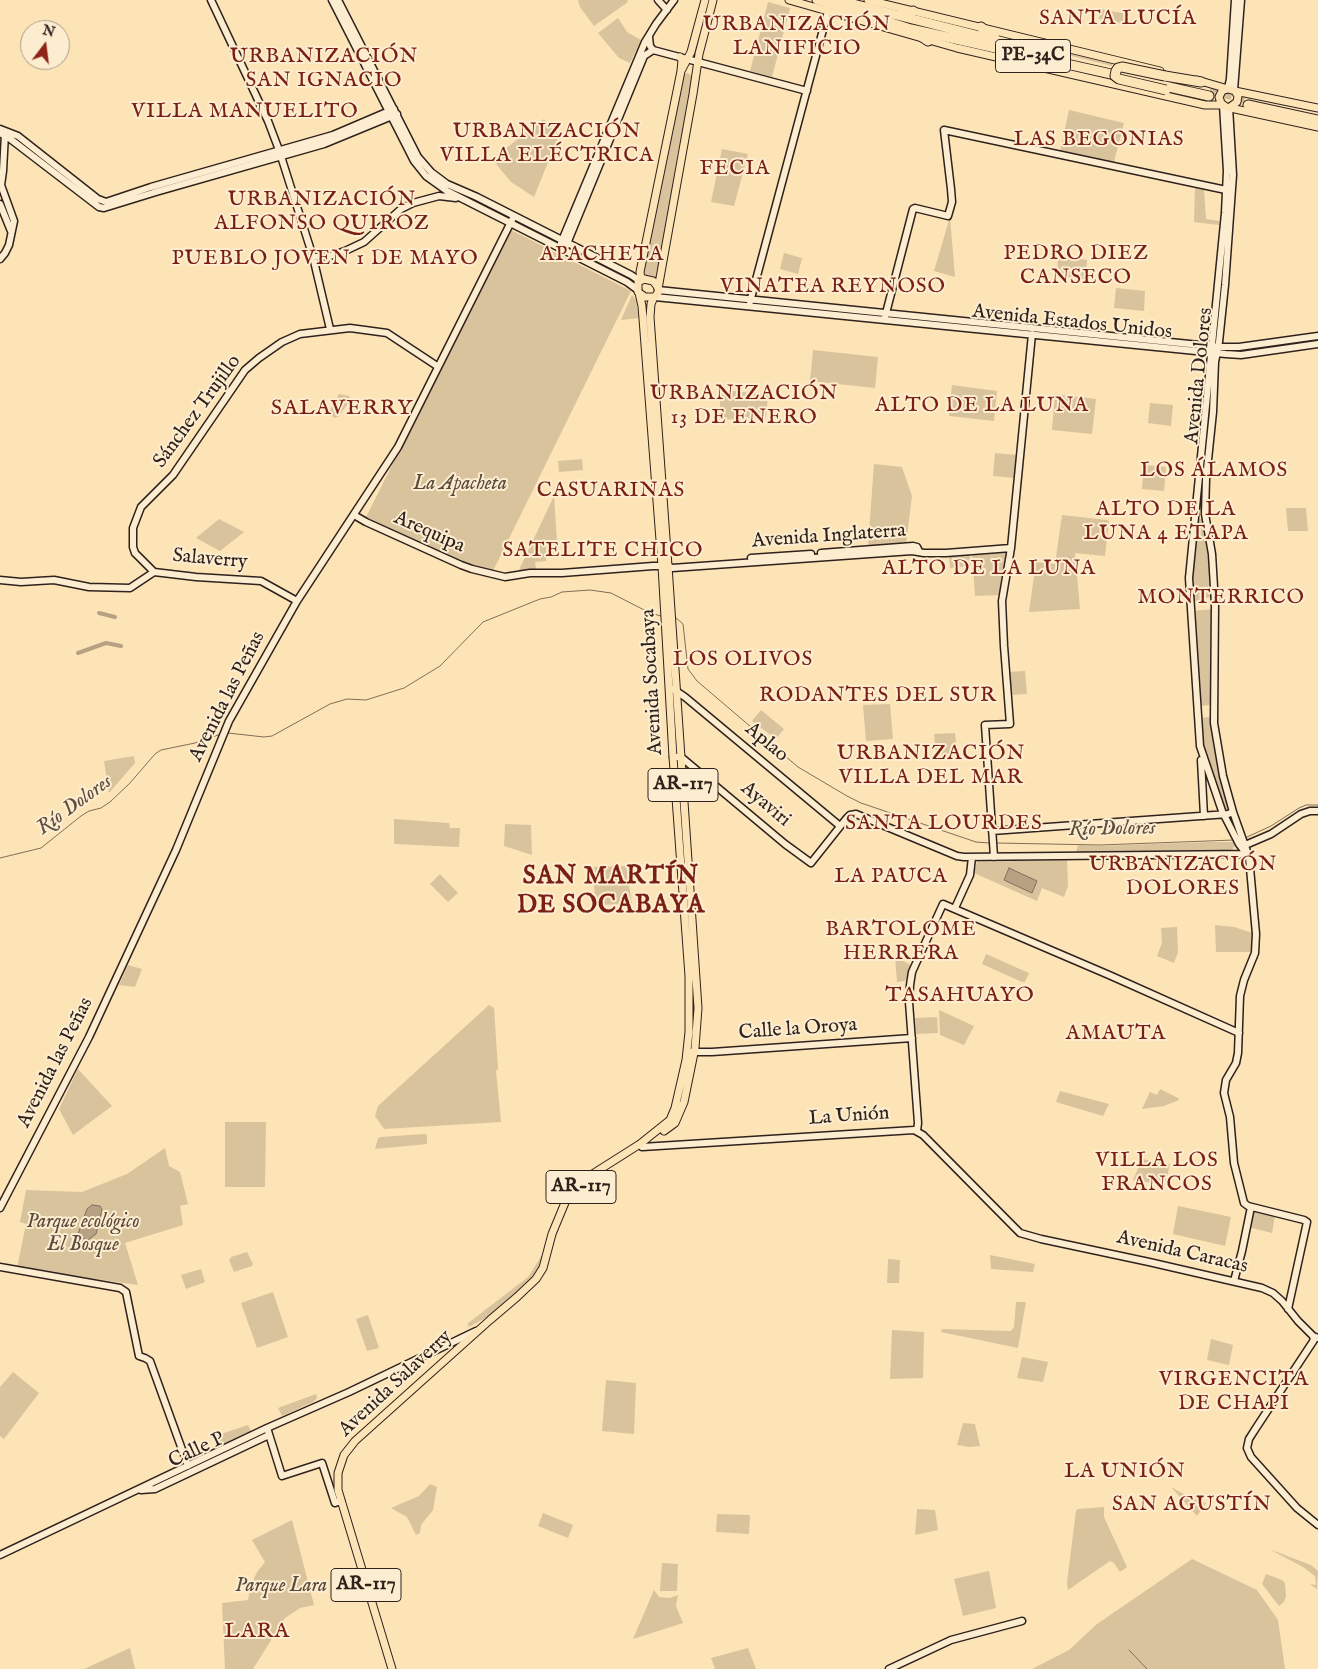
<!DOCTYPE html>
<html>
<head>
<meta charset="utf-8">
<style>
  body { margin:0 }
  #map { position:relative; width:1318px; height:1669px; overflow:hidden; background:#fce4b7; font-family:"IM FELL English",serif }
  canvas { display:block }
  .north { position:absolute; left:20px; top:20px; width:50px; height:50px; box-sizing:border-box; background:#fdedd0; border:1px solid #ab9b88; border-radius:50%; rotate:15deg; font-size:14px; font-weight:700; line-height:20px; text-align:center; color:#2f211c }
  .north::after { content:''; display:block; margin:auto; width:18px; height:22px; background:#8f2418; clip-path:polygon(50% 0,100% 100%,50% 72%,0 100%) }
</style>
</head>
<body>
<div id="map">
<canvas width="1318" height="1669"></canvas>
<div class="north">N</div>
</div>
<script>
const c = document.querySelector('canvas').getContext('2d');
c.lineJoin = 'round';
function fill(path, color) {
  c.fillStyle = color;
  c.fill(path, 'evenodd');
}
function poly(rows) {
  const path = new Path2D();
  for (const r of rows) {
    path.moveTo(r[0], r[1]);
    for (let i = 2; i < r.length; i += 2) path.lineTo(r[i], r[i + 1]);
  }
  return path;
}
function stroke(path, color, width, dash) {
  c.strokeStyle = color;
  c.lineWidth = width;
  c.lineCap = dash ? 'butt' : 'round';
  c.setLineDash(dash || []);
  c.stroke(path);
}
function label(font, color, halo, rows, align = 'center') {
  c.font = font + ' "IM FELL English",serif';
  c.lineWidth = 4;
  c.setLineDash([]);
  c.textBaseline = 'middle';
  c.strokeStyle = halo;
  c.fillStyle = color;
  for (const [text, x, y, turn = 0] of rows) {
    c.save();
    c.translate(x, y);
    c.rotate((+turn || 0) * Math.PI / 180);
    c.textAlign = isNaN(turn) ? turn : align;
    if (halo) c.strokeText(text, 0, 0);
    c.fillText(text, 0, 0);
    c.restore();
  }
}
fill(poly([
  [578,0,627,0,628,2,594,26,580,7],
  [768,2,790,8,772,77,750,71],
  [1100,9,1128,14,1127,24,1099,19],
  [618,18,627,32,641,40,630,63,619,58,598,33],
  [987,31,1113,62,1112,66,996,37],
  [687,73,693,76,693,85,678,151,658,282,651,277,641,276,684,75],
  [1069,110,1124,123,1114,162,1060,151],
  [544,119,554,131,559,135,534,197,511,182,492,159],
  [722,149,748,154,734,206,711,202],
  [1195,188,1204,190,1206,219,1219,221,1219,225,1194,222],
  [950,217,955,277,934,271],
  [511,230,631,291,493,571,457,560,366,517],
  [784,253,802,258,798,274,780,269],
  [1058,256,1087,260,1085,279,1057,276],
  [1116,288,1145,291,1144,311,1114,308],
  [632,295,636,300,639,318,621,320],
  [813,350,878,357,875,388,810,381],
  [952,385,997,391,994,421,949,416],
  [719,389,768,395,766,417,721,420],
  [339,394,349,396,351,399,339,416,335,418,330,415,329,412],
  [1055,394,1096,399,1092,434,1052,430],
  [1150,403,1173,405,1171,426,1148,423],
  [995,453,1017,455,1015,478,993,476],
  [582,459,583,470,559,472,558,461],
  [874,464,902,467,912,496,906,544,868,546],
  [1144,465,1166,467,1164,491,1142,489],
  [554,496,557,542,546,544,546,561,535,562,536,569,518,572],
  [1286,508,1306,508,1308,531,1288,531],
  [1062,515,1107,520,1109,521,1105,556,1075,553,1080,609,1029,612,1036,562,1055,564],
  [1204,518,1210,557,1213,596,1192,602,1191,579,1196,520],
  [219,519,244,532,220,551,196,538],
  [1006,552,1000,595,975,596,972,553],
  [970,554,971,566,950,568,949,555],
  [1213,609,1212,705,1199,706,1192,611],
  [1025,671,1027,694,1009,695,1008,672],
  [890,704,893,739,866,741,863,705],
  [761,710,784,729,776,739,752,721],
  [1211,717,1230,809,1223,810,1205,759,1200,718],
  [955,733,957,753,936,755,934,734],
  [134,756,135,763,109,793,104,761],
  [394,819,449,823,450,828,460,828,459,847,394,844],
  [505,824,531,825,532,855,504,846],
  [1208,842,1235,842,1236,844,1232,850,1228,852,1076,852,1078,845,1099,846],
  [1067,860,1068,886,1064,897,1042,888,1037,901,974,873,977,862],
  [626,866,632,904,596,905,592,867],
  [440,874,458,893,448,902,430,884],
  [1215,925,1234,927,1256,934,1253,952,1216,952],
  [1177,927,1178,952,1174,963,1157,956,1162,943,1161,928],
  [986,954,1029,973,1025,982,1022,982,982,964],
  [895,957,913,966,905,981,897,982],
  [128,965,142,969,135,987,119,985],
  [489,1005,494,1008,498,1069,496,1071,501,1122,384,1129,375,1116,378,1106],
  [939,1010,974,1026,964,1045,940,1035],
  [937,1017,938,1033,916,1034,915,1018],
  [78,1069,112,1106,73,1135,59,1109],
  [1160,1089,1178,1098,1179,1100,1164,1106,1142,1109,1150,1092,1157,1095],
  [1060,1091,1109,1104,1103,1116,1056,1102],
  [225,1122,266,1122,265,1187,225,1187],
  [424,1134,427,1135,427,1144,375,1149,378,1138,381,1137],
  [165,1148,169,1166,180,1172,188,1204,180,1206,183,1225,125,1243,138,1285,17,1268,26,1224,20,1222,26,1190,82,1192,127,1174],
  [1142,1159,1170,1164,1165,1185,1133,1180],
  [1178,1206,1231,1217,1225,1246,1173,1234],
  [1252,1211,1275,1216,1272,1233,1248,1227],
  [247,1252,253,1264,252,1266,234,1272,229,1260,231,1257],
  [544,1252,537,1272,516,1294,491,1315,467,1328,469,1326,467,1324,528,1277],
  [990,1255,1035,1264,1033,1272,991,1269],
  [888,1259,900,1260,899,1283,887,1283],
  [201,1269,205,1282,186,1289,181,1275],
  [273,1292,288,1337,257,1348,241,1303],
  [1016,1302,1026,1302,1018,1348,941,1332,942,1329,1011,1331,1014,1327],
  [368,1315,379,1348,367,1351,356,1319],
  [892,1330,924,1332,923,1378,890,1379],
  [1211,1339,1233,1345,1229,1365,1207,1360],
  [1022,1357,1048,1362,1043,1382,1017,1378],
  [13,1372,39,1393,4,1439,0,1436,0,1387],
  [606,1380,636,1383,634,1434,602,1431],
  [316,1394,317,1398,313,1402,282,1416,278,1408],
  [963,1423,975,1424,980,1446,969,1447,957,1445],
  [248,1425,251,1431,216,1448,212,1437],
  [430,1484,437,1487,433,1510,421,1525,420,1533,416,1535,407,1517,391,1508,419,1496],
  [1171,1487,1187,1496,1206,1503,1197,1516],
  [1104,1507,1104,1517,1127,1567,1120,1572,1114,1563,1110,1561,1068,1590,1067,1582,1076,1511,1078,1509],
  [917,1509,935,1510,938,1530,915,1535],
  [543,1513,573,1525,568,1538,538,1526],
  [717,1514,750,1515,749,1534,716,1532],
  [292,1520,314,1605,300,1608,285,1618,253,1669,225,1669,222,1603,248,1600,251,1585,257,1572,265,1562,252,1540],
  [1269,1549,1311,1565,1318,1571,1317,1589,1310,1584,1316,1585,1315,1576,1303,1567],
  [1192,1559,1257,1590,1278,1620,1285,1669,1032,1669,1069,1650,1097,1624],
  [662,1563,678,1564,677,1591,660,1591],
  [989,1571,996,1608,963,1616,954,1579],
  [1266,1574,1282,1580,1285,1583,1286,1596,1284,1602,1279,1606,1262,1584],
  [654,1590,659,1597,670,1598,678,1595,676,1606,683,1623,633,1639],
  [130,1648,135,1669,84,1669],
  [748,1648,756,1669,715,1669,711,1658]
]), '#d9c39d');
const water = poly([
  [1009,868,1037,881,1032,893,1004,880,1009,868],
  [92,1205,100,1206,102,1210,96,1234,88,1240,81,1238,78,1234,87,1209,92,1205]
]);
fill(water, '#b6a282');
stroke(water, '#806e59', 1);
stroke(poly([
  [675,617,683,624,688,669,697,681,798,767,847,796,861,803,976,842,989,843],
  [228,733,264,737,272,736,330,704,347,699,366,700,404,688,440,666,483,622,540,599,551,597,562,592,590,590,611,593,650,613,661,616],
  [1245,838,1271,826,1299,808,1306,805,1318,805],
  [996,843,1100,845,1234,840],
  [0,858,41,848,81,816,89,811,101,808,110,802,130,783,155,754,161,750,195,743,221,734],
  [1129,1650,1147,1669]
]), '#806e59', 1);
stroke(poly([
  [99,613,115,617],
  [78,653,106,643,121,646]
]), '#b6a282', 4);
stroke(poly([
  [1210,90,1250,100]
]), '#d3bd98', 9, [9, 4.5]);
const secondary = poly([
  [211,0,268,121,279,150,313,257,330,329],
  [332,0,414,161,426,176,447,191,627,282,638,290],
  [338,0,418,157,431,172,447,184,477,197,631,275,640,281],
  [658,0,667,10],
  [649,37,650,46,653,50,807,91],
  [1228,88,1230,79,1235,0],
  [1234,90,1241,0],
  [1223,105,1227,171,1225,213,1189,578,1200,746,1222,811,1239,844,1245,852],
  [1229,107,1233,175,1225,285,1219,342,1215,362,1213,412,1206,479,1205,514,1212,554,1215,604,1214,723,1223,776,1233,812,1249,857,1256,934,1255,953,1244,980,1240,996,1238,1053,1236,1063,1226,1080,1224,1093,1230,1117,1234,1163,1244,1203,1248,1206,1304,1220,1307,1222,1288,1309],
  [0,129,18,136,98,199,106,202,151,187,333,135,394,109],
  [0,133,9,138,99,207,104,208,156,192,324,144,397,114],
  [0,204,11,231],
  [561,243,645,42,656,24,674,0],
  [566,246,644,56,653,50],
  [313,257,330,256,345,251,364,242,401,209,413,203,439,196,456,198],
  [0,259,5,253,9,245,14,221,1,185,3,171,5,134],
  [658,290,1219,347,1239,347,1318,336],
  [655,297,1226,354,1241,355,1318,344],
  [750,302,828,11],
  [885,317,913,209,915,208,948,216,952,202,951,189,944,130,1226,190],
  [354,515,366,522,461,565,472,569,505,577,530,573,562,573,653,566,668,566,672,568,912,551,924,553,946,553,1011,548],
  [821,553,913,546,917,547,919,551],
  [751,558,811,554],
  [154,572,135,553,133,547,133,528,141,507,173,475,245,370,259,358,282,342,300,334,350,328,387,333,437,366],
  [0,580,21,582,54,580,89,587,130,588,154,572,196,577,261,581,297,601],
  [673,689,685,697,840,826],
  [673,757,681,757,785,844,811,863,846,819,850,815,856,814,957,856,964,857,1248,854],
  [1201,760,1204,816],
  [992,831,1228,814,1233,812],
  [1243,846,1271,834,1301,814,1310,811,1318,811],
  [994,857,985,725,1010,724,1004,646,1002,601,1011,548,1032,334],
  [955,908,970,875,972,857],
  [691,1052,712,1052,912,1038],
  [917,1131,918,1123,909,1002,910,985,912,972,943,904,1109,975,1239,1033],
  [640,1144,642,1147,914,1130,923,1135,1020,1233,1041,1239,1149,1262,1262,1288,1273,1293,1282,1301,1298,1321,1313,1336,1318,1338],
  [0,1208,89,1037,176,850,229,721,297,601,398,447,514,216],
  [0,1267,120,1288,126,1292,139,1356,145,1358,150,1361,188,1466],
  [1234,1281,1242,1251,1251,1207],
  [1313,1336,1314,1340,1256,1428,1249,1439,1247,1448,1251,1457,1297,1508,1318,1525],
  [268,1431,282,1476,322,1463,335,1503,341,1501],
  [141,1490,155,1489,269,1435],
  [0,1555,267,1428,349,1392,476,1331],
  [889,1669,951,1640,1022,1621]
]);
const primary = poly([
  [789,0,957,48,1205,105,1222,105],
  [868,0,1160,71],
  [680,57,682,60,681,71],
  [1197,80,1235,91,1238,96,1237,102,1230,107],
  [1227,89,1222,91,1219,97,1221,103,1226,107,1318,127],
  [1235,91,1318,108],
  [644,279,653,281,657,286,659,291,655,297,645,297,638,292,638,282,644,279],
  [641,280,640,272,677,91,681,71,691,52,705,0],
  [658,289,693,94,699,54,713,0],
  [654,297,651,304,650,317,668,566,698,1008,695,1048,684,1102,675,1123,664,1131],
  [392,1669,338,1490,338,1473,344,1455,355,1441,490,1320,517,1297,536,1279,543,1268,552,1234,569,1193,580,1182,640,1144,670,1120,675,1108,686,1060,689,1032,689,976,673,757,662,566,642,306,639,293]
]);
const highway = poly([
  [817,0,911,29,1209,96],
  [837,0,1051,54],
  [898,15,913,11],
  [981,27,995,38],
  [915,32,928,41],
  [1165,76,1201,82],
  [1248,105,1318,120]
]);
stroke(secondary, '#2f211c', 9);
stroke(primary, '#2f211c', 9);
stroke(highway, '#2f211c', 11);
stroke(secondary, '#fdedd0', 6);
stroke(primary, '#fce4b7', 7);
stroke(highway, '#fce4b7', 9);
const highwayBridge = poly([
  [1165,76,1122,67,1118,68,1116,71,1115,76,1119,79,1166,90]
]);
stroke(highwayBridge, '#2f211c', 11, []);
stroke(highwayBridge, '#fce4b7', 9);
for (const [x, y, w] of [
  [1033,56,75],
  [683,785,70],
  [581,1187,70],
  [366,1585,70]
]) {
  const box = new Path2D();
  box.roundRect(x - w / 2, y - 16.5, w, 33, 4);
  c.fillStyle = '#fdedd0';
  c.fill(box);
  stroke(box, '#2f211c', 1);
}
label('bold 19px', '#2f211c', null, [
  ["PE-34C",1033,56],
  ["AR-117",683,785],
  ["AR-117",581,1187],
  ["AR-117",366,1585]
]);
label('20px', '#2f211c', '#fdedd0', [
  ["Avenida Estados Unidos",1072,323,6],
  ["Avenida Dolores",1200,376,-84],
  ["Sánchez Trujillo",198,412,-54],
  ["Arequipa",429,533,24],
  ["Avenida Inglaterra",829,537,-4],
  ["Salaverry",210,560,5],
  ["Avenida Socabaya",653,682,-93],
  ["Avenida las Peñas",228,697,-63],
  ["Aplao",766,743,40],
  ["Ayaviri",765,805,40],
  ["Calle la Oroya",798,1030,-4],
  ["Avenida las Peñas",56,1063,-63],
  ["La Unión",849,1117,-4],
  ["Avenida Caracas",1182,1253,13],
  ["Avenida Salaverry",396,1384,-43],
  ["Calle P",197,1451,-25]
]);
label('italic 20px', '#5a4a3c', '#fdedd0', [
  ["La Apacheta",460,485],
  ["Parque ecológico",83,1223],
  ["El Bosque",83,1246],
  ["Parque Lara",281,1587]
]);
c.letterSpacing = '1px';
label('21px', '#7a1f14', '#fdedd0', [
  ["SANTA LUCÍA",1118,20],
  ["URBANIZACIÓN",797,26],
  ["LANIFICIO",797,50],
  ["URBANIZACIÓN",324,58],
  ["SAN IGNACIO",324,82],
  ["VILLA MANUELITO",245,113],
  ["URBANIZACIÓN",547,133],
  ["VILLA ELÉCTRICA",547,157],
  ["LAS BEGONIAS",1099,141],
  ["FECIA",735,170],
  ["URBANIZACIÓN",322,201],
  ["ALFONSO QUIROZ",322,225],
  ["PEDRO DIEZ",1076,255],
  ["CANSECO",1076,279],
  ["APACHETA",602,256],
  ["PUEBLO JOVEN 1 DE MAYO",325,260],
  ["VINATEA REYNOSO",833,288],
  ["URBANIZACIÓN",744,395],
  ["13 DE ENERO",744,419],
  ["ALTO DE LA LUNA",982,407],
  ["LOS ÁLAMOS",1214,472],
  ["CASUARINAS",611,492],
  ["ALTO DE LA",1166,511],
  ["LUNA 4 ETAPA",1166,535],
  ["SATELITE CHICO",603,552],
  ["ALTO DE LA LUNA",989,570],
  ["MONTERRICO",1221,599],
  ["LOS OLIVOS",743,661],
  ["RODANTES DEL SUR",878,697],
  ["URBANIZACIÓN",931,755],
  ["VILLA DEL MAR",931,779],
  ["SANTA LOURDES",944,825],
  ["URBANIZACIÓN",1183,866],
  ["DOLORES",1183,890],
  ["LA PAUCA",891,878],
  ["BARTOLOME",901,931],
  ["HERRERA",901,955],
  ["AMAUTA",1116,1035],
  ["VILLA LOS",1157,1162],
  ["FRANCOS",1157,1186],
  ["VIRGENCITA",1234,1381],
  ["DE CHAPI",1234,1405],
  ["LA UNIÓN",1125,1473],
  ["SAN AGUSTÍN",1192,1506]
]);
c.letterSpacing = '0px';
label('italic 21px', '#5e4e40', '#fdedd0', [
  ["Río Dolores",75,806,-36],
  ["Río Dolores",1112,830,-1]
]);
c.letterSpacing = '1px';
label('22px', '#7a1f14', '#fdedd0', [
  ["SALAVERRY",342,409],
  ["TASAHUAYO",960,996],
  ["LARA",257,1632]
]);
c.letterSpacing = '0px';
c.letterSpacing = '1px';
label('bold 25px', '#7a1f14', '#fdedd0', [
  ["SAN MARTÍN",611,878],
  ["DE SOCABAYA",611,907]
]);
c.letterSpacing = '0px';
</script>
</body>
</html>
